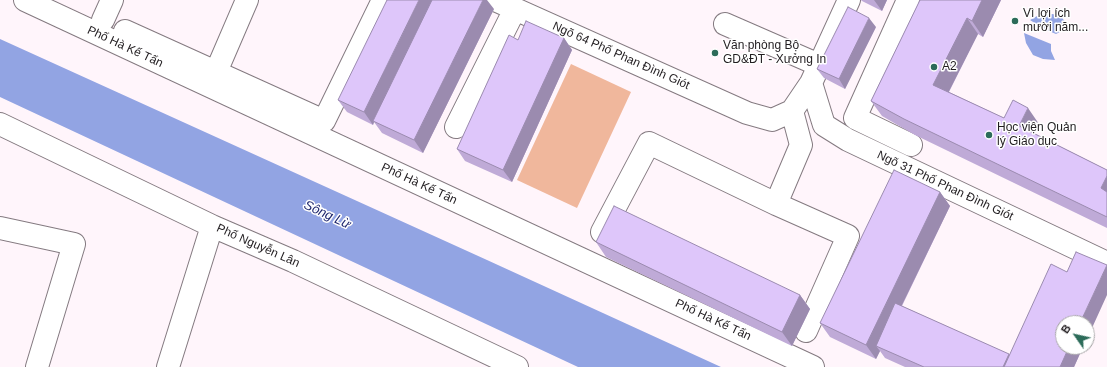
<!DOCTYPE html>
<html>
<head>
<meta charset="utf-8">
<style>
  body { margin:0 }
  #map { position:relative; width:1107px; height:367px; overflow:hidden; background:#fff5fb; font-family:Helvetica,sans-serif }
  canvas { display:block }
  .north { position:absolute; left:1055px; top:315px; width:40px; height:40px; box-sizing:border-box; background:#fff; border:1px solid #a6a5a6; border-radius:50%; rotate:304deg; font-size:11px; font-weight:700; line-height:16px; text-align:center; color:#211d20 }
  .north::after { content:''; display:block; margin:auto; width:14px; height:18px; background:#2c6b59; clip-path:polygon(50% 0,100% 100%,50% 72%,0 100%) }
</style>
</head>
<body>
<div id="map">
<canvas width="1107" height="367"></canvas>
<div class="north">B</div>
</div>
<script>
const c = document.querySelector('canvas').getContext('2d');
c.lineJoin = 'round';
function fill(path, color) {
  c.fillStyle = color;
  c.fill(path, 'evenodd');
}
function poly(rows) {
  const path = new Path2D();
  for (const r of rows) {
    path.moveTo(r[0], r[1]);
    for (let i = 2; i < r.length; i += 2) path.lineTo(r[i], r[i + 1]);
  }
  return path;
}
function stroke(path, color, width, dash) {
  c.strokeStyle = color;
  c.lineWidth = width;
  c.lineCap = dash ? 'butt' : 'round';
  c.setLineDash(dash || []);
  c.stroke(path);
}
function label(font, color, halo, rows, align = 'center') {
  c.font = font + ' Helvetica,sans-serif';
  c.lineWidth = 3;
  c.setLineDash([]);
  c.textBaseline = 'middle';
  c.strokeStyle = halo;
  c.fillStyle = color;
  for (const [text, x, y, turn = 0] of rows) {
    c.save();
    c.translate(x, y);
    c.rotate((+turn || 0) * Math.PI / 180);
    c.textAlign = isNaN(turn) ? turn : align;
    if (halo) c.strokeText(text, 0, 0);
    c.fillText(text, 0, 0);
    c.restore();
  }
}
fill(poly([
  [571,64,631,92,577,208,517,180]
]), '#f0b79c');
fill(poly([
  [1053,14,1062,18,1070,27,1056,34,1044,29,1030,20,1039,15],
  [1024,33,1051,44,1051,51,1055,60,1043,59,1033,55,1026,43],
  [0,39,487,260,721,367,578,367,0,97]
]), '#92a4e3');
const minor = poly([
  [25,0,813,367],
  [495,0,747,113,772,120,792,111,811,83,849,0],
  [908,0,855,118,911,145],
  [103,20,112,0],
  [725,24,819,65],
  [125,31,324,121,383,0],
  [216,72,247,0],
  [811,83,824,125,848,140,1107,263],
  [0,124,212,226,293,261,517,367],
  [456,127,515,9],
  [776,204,801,145,792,111],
  [0,228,74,244,37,367],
  [602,232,649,143,776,204,848,236,806,331],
  [168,367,212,226]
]);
stroke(minor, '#847a80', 24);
stroke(minor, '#fff', 22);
fill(poly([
  [861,0,887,0,882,11,862,1],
  [920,0,1001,0,983,37,978,34,949,92,1004,118,1039,124,1034,133,1107,170,1107,228,915,135,882,116,871,101],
  [494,9,423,153,382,133,374,122,373,125,347,112,338,100],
  [876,27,845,89,824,78,817,69],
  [564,38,572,50,512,182,465,161,457,149,518,40],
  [940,192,950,206,902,306,1010,355,1063,347,1083,347,1074,367,905,367,885,358,880,351,876,359,830,337,820,323],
  [596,242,800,295,810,309,792,346,606,257]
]), '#bfaad7');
fill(poly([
  [419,0,434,0,373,121,374,122,373,125,364,112],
  [483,0,487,0,494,9,423,153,414,140],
  [874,0,887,0,882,11],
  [982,0,1001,0,983,37,972,21],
  [869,18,876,27,845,89,839,79],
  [967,18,978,34,944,101,933,85],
  [564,38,572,50,512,182,503,170],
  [1028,108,1039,124,1030,142,1019,126],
  [1107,176,1107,197,1101,188],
  [940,192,950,206,881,348,876,346,880,351,876,359,866,345],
  [1107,265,1107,295,1087,339,1087,323,1080,323],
  [800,295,810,309,792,346,782,332],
  [1069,347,1083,347,1074,367,1060,367],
  [1009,354,1018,366,1017,367,1003,367]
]), '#9b8baf');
const building = poly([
  [387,0,419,0,364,112,338,100,387,0],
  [432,0,483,0,414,140,373,121,432,0],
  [920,0,982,0,972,21,967,18,933,85,1004,118,1013,100,1028,108,1019,126,1107,170,1107,176,1101,188,1107,192,1107,217,904,119,871,101,920,0],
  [848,7,869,18,839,79,817,69,848,7],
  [526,21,564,38,503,170,457,149,509,35,518,40,526,21],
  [894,170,940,192,866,345,820,323,894,170],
  [614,206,800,295,782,332,596,242,614,206],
  [1076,252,1107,265,1080,323,1063,323,1063,347,1069,347,1060,367,1004,367,1051,264,1067,272,1076,252],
  [895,303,1009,354,1003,367,924,367,876,346,895,303]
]);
fill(building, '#dec6fa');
stroke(building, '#9b8baf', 1);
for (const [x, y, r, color] of [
  [1015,21,4,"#2c6b59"],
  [715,53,4,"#2c6b59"],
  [934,67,4,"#2c6b59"],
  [989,135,4,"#2c6b59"]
]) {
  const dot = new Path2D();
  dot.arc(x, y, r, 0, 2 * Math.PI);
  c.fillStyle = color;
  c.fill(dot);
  stroke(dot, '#fff', 1.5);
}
label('12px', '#211d20', '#fff', [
  ["Vì lợi ích",1023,14],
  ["mười năm...",1023,28],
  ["Văn phòng Bộ",723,46],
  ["GD&ĐT - Xưởng In",723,60],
  ["A2",942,67],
  ["Học viện Quản",997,128],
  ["lý Giáo dục",997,142]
], 'left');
label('12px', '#211d20', '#fff', [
  ["Phố Hà Kế Tấn",125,47,25],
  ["Ngõ 64 Phố Phan Đình Giót",621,56,24],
  ["Phố Hà Kế Tấn",419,184,25],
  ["Ngõ 31 Phố Phan Đình Giót",945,186,25],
  ["Phố Nguyễn Lân",258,246,24],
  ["Phố Hà Kế Tấn",713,320,25]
]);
label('italic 13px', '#1d256d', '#fff', [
  ["Sông Lừ",327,215,25]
]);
</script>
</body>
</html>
